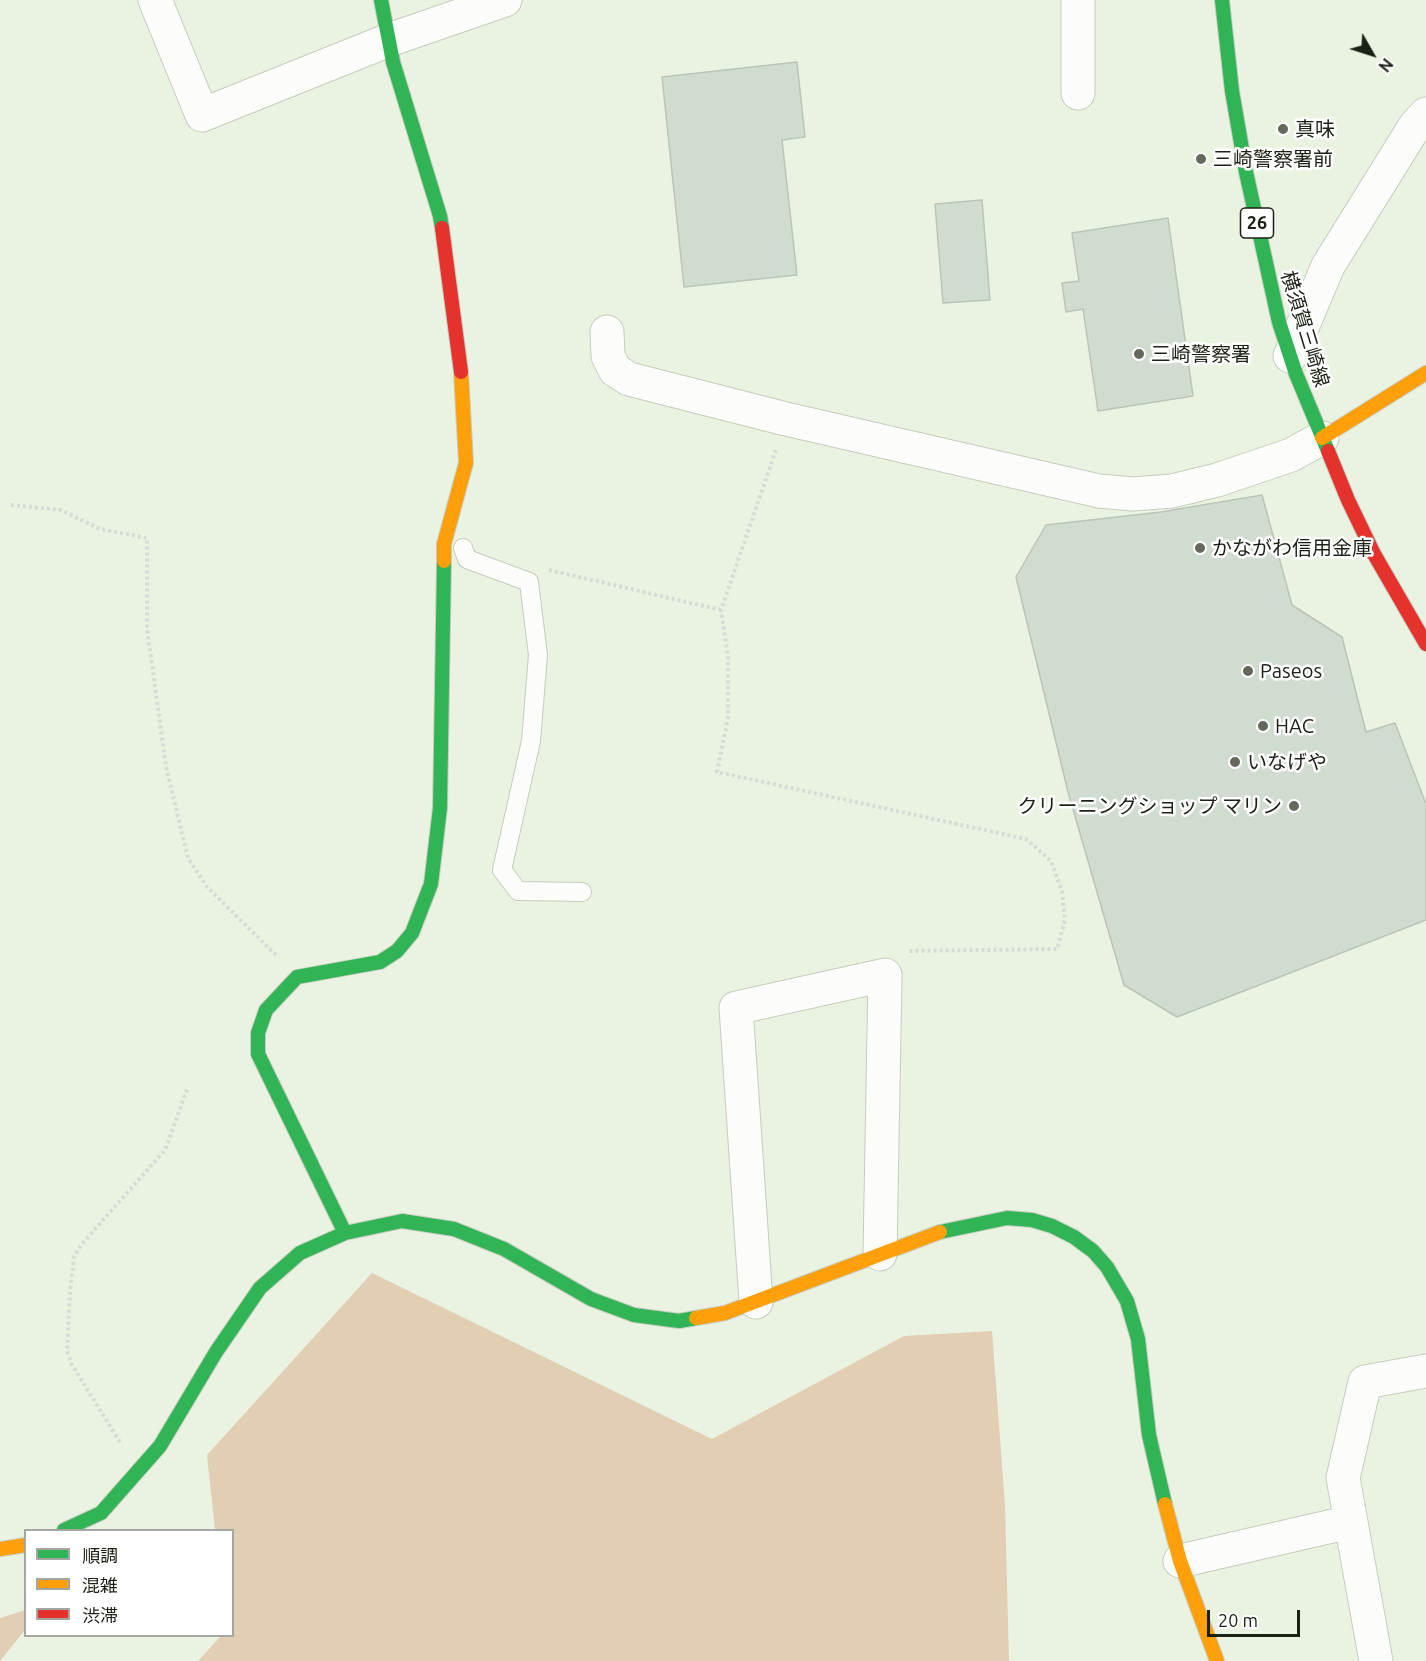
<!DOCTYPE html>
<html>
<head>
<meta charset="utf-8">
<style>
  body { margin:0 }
  #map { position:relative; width:1426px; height:1661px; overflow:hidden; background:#eaf3e1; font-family:Ubuntu,"Noto Sans JP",sans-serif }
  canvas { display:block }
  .legend { position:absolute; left:24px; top:1529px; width:210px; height:108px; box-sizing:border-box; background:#fff; border:2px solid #a4a6a1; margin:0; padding:8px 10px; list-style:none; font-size:18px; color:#1b2115 }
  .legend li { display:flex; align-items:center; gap:12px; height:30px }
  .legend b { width:30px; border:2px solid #a4a6a1 }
  .north { position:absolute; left:1342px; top:24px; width:60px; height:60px; -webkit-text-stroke:4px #fff; paint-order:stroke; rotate:129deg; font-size:16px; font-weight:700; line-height:24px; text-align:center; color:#1b2115 }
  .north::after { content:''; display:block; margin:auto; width:21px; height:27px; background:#1b2115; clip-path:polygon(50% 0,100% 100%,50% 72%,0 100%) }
  .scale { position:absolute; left:1207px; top:1610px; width:93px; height:27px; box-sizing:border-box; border:3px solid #1b2115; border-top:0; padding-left:8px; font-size:18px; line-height:21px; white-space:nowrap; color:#1b2115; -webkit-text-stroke:4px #fff; paint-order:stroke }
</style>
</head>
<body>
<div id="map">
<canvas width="1426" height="1661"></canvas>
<ul class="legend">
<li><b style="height:8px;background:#30b455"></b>順調</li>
<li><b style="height:8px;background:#ff9f0a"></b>混雑</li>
<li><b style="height:8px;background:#e5322d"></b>渋滞</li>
</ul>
<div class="north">N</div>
<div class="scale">20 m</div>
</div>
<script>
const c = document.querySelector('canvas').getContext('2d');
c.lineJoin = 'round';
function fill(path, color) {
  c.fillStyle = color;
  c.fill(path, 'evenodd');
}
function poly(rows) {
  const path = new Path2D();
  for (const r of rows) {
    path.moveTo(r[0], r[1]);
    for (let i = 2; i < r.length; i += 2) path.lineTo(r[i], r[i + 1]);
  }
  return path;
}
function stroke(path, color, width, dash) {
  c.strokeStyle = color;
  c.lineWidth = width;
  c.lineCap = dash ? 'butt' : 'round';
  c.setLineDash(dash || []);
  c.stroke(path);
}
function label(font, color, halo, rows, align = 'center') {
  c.font = font + ' Ubuntu,"Noto Sans JP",sans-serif';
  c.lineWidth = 5;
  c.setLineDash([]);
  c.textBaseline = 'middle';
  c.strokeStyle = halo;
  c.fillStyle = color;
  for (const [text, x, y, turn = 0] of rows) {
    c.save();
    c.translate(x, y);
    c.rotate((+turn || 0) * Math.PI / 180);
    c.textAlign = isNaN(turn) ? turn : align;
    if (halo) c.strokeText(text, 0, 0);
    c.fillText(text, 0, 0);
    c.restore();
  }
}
fill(poly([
  [372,1273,712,1439,904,1336,992,1331,1005,1505,1009,1661,198,1661,221,1636,232,1636,232,1530,215,1530,207,1455],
  [25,1610,25,1630,0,1661,0,1618]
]), '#e1ceb3');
const building = poly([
  [797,62,805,137,782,140,797,275,684,287,662,77,797,62],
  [982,200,990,300,943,303,935,204,982,200],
  [1168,218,1193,396,1098,411,1083,309,1066,312,1062,283,1079,281,1072,233,1168,218],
  [1262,495,1292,605,1342,637,1366,732,1395,723,1426,804,1426,920,1177,1017,1124,985,1068,792,1016,577,1046,525,1161,512,1262,495]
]);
fill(building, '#d1dcd0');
stroke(building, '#bac4b9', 1.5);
const lane = poly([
  [463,548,467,559,529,582,538,655,531,741,502,870,518,891,582,892]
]);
const street = poly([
  [155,0,202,115,389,40,505,0],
  [1078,0,1078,93],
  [607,332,608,356,615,370,629,379,786,419,1099,491,1133,494,1172,491,1217,480,1291,455,1322,438],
  [1290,356,1328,266,1415,126,1426,114],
  [756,1302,736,1008,885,975,880,1254],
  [1180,1561,1350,1522],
  [1376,1661,1343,1478,1365,1382,1426,1371]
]);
const fast = poly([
  [381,0,393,62,440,216,442,228],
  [1222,0,1232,91,1246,172,1279,322,1296,374,1328,451],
  [940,1232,1007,1218,1032,1220,1052,1226,1074,1237,1093,1251,1107,1267,1127,1301,1138,1339,1149,1435,1165,1504],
  [345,1233,258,1054,258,1033,266,1010,297,977,380,962,397,951,412,933,431,884,440,808,444,561],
  [64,1530,101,1513,160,1446,216,1352,260,1288,300,1253,345,1233,402,1221,454,1229,504,1249,591,1299,634,1315,679,1321,696,1318]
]);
const slow = poly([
  [1322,438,1426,373],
  [444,561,444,544,466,463,461,372],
  [696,1318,725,1313,940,1232],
  [1165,1504,1180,1561,1217,1661],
  [0,1549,26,1545]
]);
const jam = poly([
  [442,228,461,372],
  [1328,451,1348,500,1374,554,1426,644]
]);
stroke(lane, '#c6ccbe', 20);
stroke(street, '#c6ccbe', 35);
stroke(fast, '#c6ccbe', 16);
stroke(slow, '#c6ccbe', 16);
stroke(jam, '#c6ccbe', 16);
stroke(poly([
  [776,450,721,610,728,657,728,718,717,772,1026,839,1051,861,1062,891,1065,920,1057,949,908,951],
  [11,505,61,510,100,529,147,538,147,628,166,767,188,858,207,887,276,955],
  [549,570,721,610],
  [120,1442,72,1365,67,1351,70,1292,74,1257,81,1245,165,1150,188,1087]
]), '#d8dbd5', 4, [3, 3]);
stroke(lane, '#fcfdfa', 18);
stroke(street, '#fcfdfa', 33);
stroke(fast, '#30b455', 14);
stroke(slow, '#ff9f0a', 14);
stroke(jam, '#e5322d', 14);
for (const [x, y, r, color] of [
  [1283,129,6,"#636a5c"],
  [1201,159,6,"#636a5c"],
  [1139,354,6,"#636a5c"],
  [1200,548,6,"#636a5c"],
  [1248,671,6,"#636a5c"],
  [1263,726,6,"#636a5c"],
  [1235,762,6,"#636a5c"],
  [1294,806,6,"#636a5c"]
]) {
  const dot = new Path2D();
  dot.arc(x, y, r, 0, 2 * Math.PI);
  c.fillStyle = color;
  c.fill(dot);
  stroke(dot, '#fff', 2);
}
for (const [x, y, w] of [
  [1257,223,33]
]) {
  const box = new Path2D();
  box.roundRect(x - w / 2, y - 15, w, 30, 4.5);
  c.fillStyle = '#fff';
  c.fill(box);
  stroke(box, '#1b2115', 1.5);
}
label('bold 18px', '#1b2115', null, [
  ["26",1257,223]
]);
label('20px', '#1b2115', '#fff', [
  ["真味",1295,129],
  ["三崎警察署前",1213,159],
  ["三崎警察署",1151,354],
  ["かながわ信用金庫",1212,548],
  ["Paseos",1260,671],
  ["HAC",1275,726],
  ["いなげや",1247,762],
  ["クリーニングショップ マリン",1282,806,"right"]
], 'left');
label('20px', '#1b2115', '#fff', [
  ["横須賀三崎線",1305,329,73]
]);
</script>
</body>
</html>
